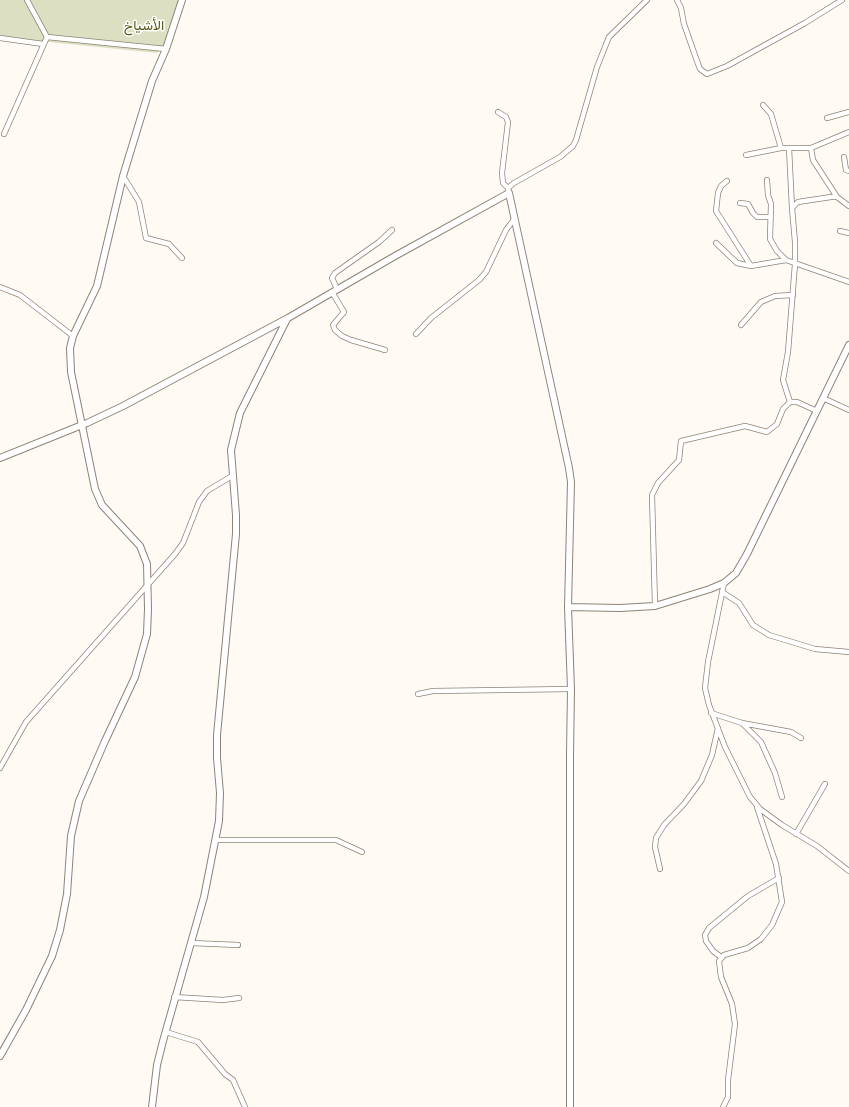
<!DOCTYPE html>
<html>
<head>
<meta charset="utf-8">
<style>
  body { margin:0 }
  canvas { display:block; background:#fffaf4 }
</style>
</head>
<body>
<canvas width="849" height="1107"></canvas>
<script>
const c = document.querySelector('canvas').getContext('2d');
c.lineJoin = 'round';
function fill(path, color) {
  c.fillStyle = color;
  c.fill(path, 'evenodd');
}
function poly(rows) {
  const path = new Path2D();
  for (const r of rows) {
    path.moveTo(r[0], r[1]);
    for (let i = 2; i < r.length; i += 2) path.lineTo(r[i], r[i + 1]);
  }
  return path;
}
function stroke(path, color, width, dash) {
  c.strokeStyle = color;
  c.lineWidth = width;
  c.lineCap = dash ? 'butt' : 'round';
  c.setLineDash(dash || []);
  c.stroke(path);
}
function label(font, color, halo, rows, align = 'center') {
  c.font = font + ' Roboto,Vazirmatn,sans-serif';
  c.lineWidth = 3;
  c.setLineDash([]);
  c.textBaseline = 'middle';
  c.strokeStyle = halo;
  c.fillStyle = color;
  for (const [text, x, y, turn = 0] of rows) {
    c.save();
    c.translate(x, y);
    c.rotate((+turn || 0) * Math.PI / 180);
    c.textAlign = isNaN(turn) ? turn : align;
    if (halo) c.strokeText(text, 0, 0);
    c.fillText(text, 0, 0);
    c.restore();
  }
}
fill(poly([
  [0,0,181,0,163,48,157,53,0,37]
]), '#dddfc2');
const minor = poly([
  [27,0,47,37,166,49],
  [677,0,681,8,684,24,697,61,700,69,707,74,727,66,805,23,842,0],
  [0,38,43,44],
  [763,105,771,114,781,148],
  [498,112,506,117,508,122,502,173,503,183,508,188],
  [827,118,849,112],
  [4,134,47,37],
  [789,148,792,208],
  [811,148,813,160,837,197],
  [746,155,781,148,811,148,849,132],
  [844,157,846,170,849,171],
  [123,176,139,202,146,238,169,244,182,258],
  [767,180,768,195,771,204,770,239,777,251,786,260],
  [727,181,721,186,718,193,716,211,751,266,786,260,849,282],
  [509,193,508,188,514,183,560,157,573,146,576,140,597,67,609,37,647,0],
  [740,203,748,204,753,213,757,217,770,217],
  [840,231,849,233],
  [716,243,737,263,751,266],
  [0,287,20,295,73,336],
  [337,289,332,278,335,273,379,242,392,230],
  [332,292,344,312,333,325,335,330,342,336,351,340,385,350],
  [741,325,761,302,775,296,793,295],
  [416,334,431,318,479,280,486,272,506,230,515,218],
  [823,398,849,410],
  [790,402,783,380,788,352,795,264,795,242,792,208,798,202,831,197,837,197,849,206],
  [724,583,708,662,705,688,709,705,725,747,750,797,760,809,782,825,817,846,849,871],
  [722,592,739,603,753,625,769,635,815,649,849,652],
  [655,606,652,495,658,483,679,460,681,441,745,426,767,432,777,424,783,409,790,402,797,402,817,411],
  [418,694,433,691,571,689],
  [711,713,742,723,791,732,801,738],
  [742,723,761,742,775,773,782,797],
  [0,768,26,722,175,554,183,543,199,502,207,491,232,476],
  [796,834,825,784],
  [217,840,336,840,362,852],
  [660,869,655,847,656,838,664,825,684,804,701,781,712,755,718,728],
  [191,943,238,945],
  [721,957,713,951,706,941,705,935,709,928,748,896,779,878],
  [174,997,223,1000,239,998],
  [166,1032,198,1042,225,1074,233,1080,245,1107],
  [723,1107,728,1097,728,1080,735,1024,732,1004,721,977,719,961,724,955,748,948,761,939,772,925,782,902,776,864,757,807]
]);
const tertiary = poly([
  [0,458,87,423,123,406,288,318,395,256,509,193,569,468,571,482,568,607,620,608,655,606,710,589,724,583,736,573,747,554,849,345],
  [568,607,571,689,570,755,570,1107],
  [0,1056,26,1010,52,956,60,930,67,894,71,836,79,801,105,741,135,677,147,634,148,609,147,564,140,546,102,505,95,489,71,372,70,348,73,336,97,286,123,176,152,81,166,49,182,0],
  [152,1107,157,1065,163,1041,204,897,219,821,220,793,217,758,217,735,236,534,236,515,231,450,240,413,287,319]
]);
stroke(minor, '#8e8377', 6);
stroke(tertiary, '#8e8377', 8);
stroke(minor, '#fff', 4.5);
stroke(tertiary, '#fff', 6);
label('14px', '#575816', '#fff', [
  ["الأشياخ",144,26]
]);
</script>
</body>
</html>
